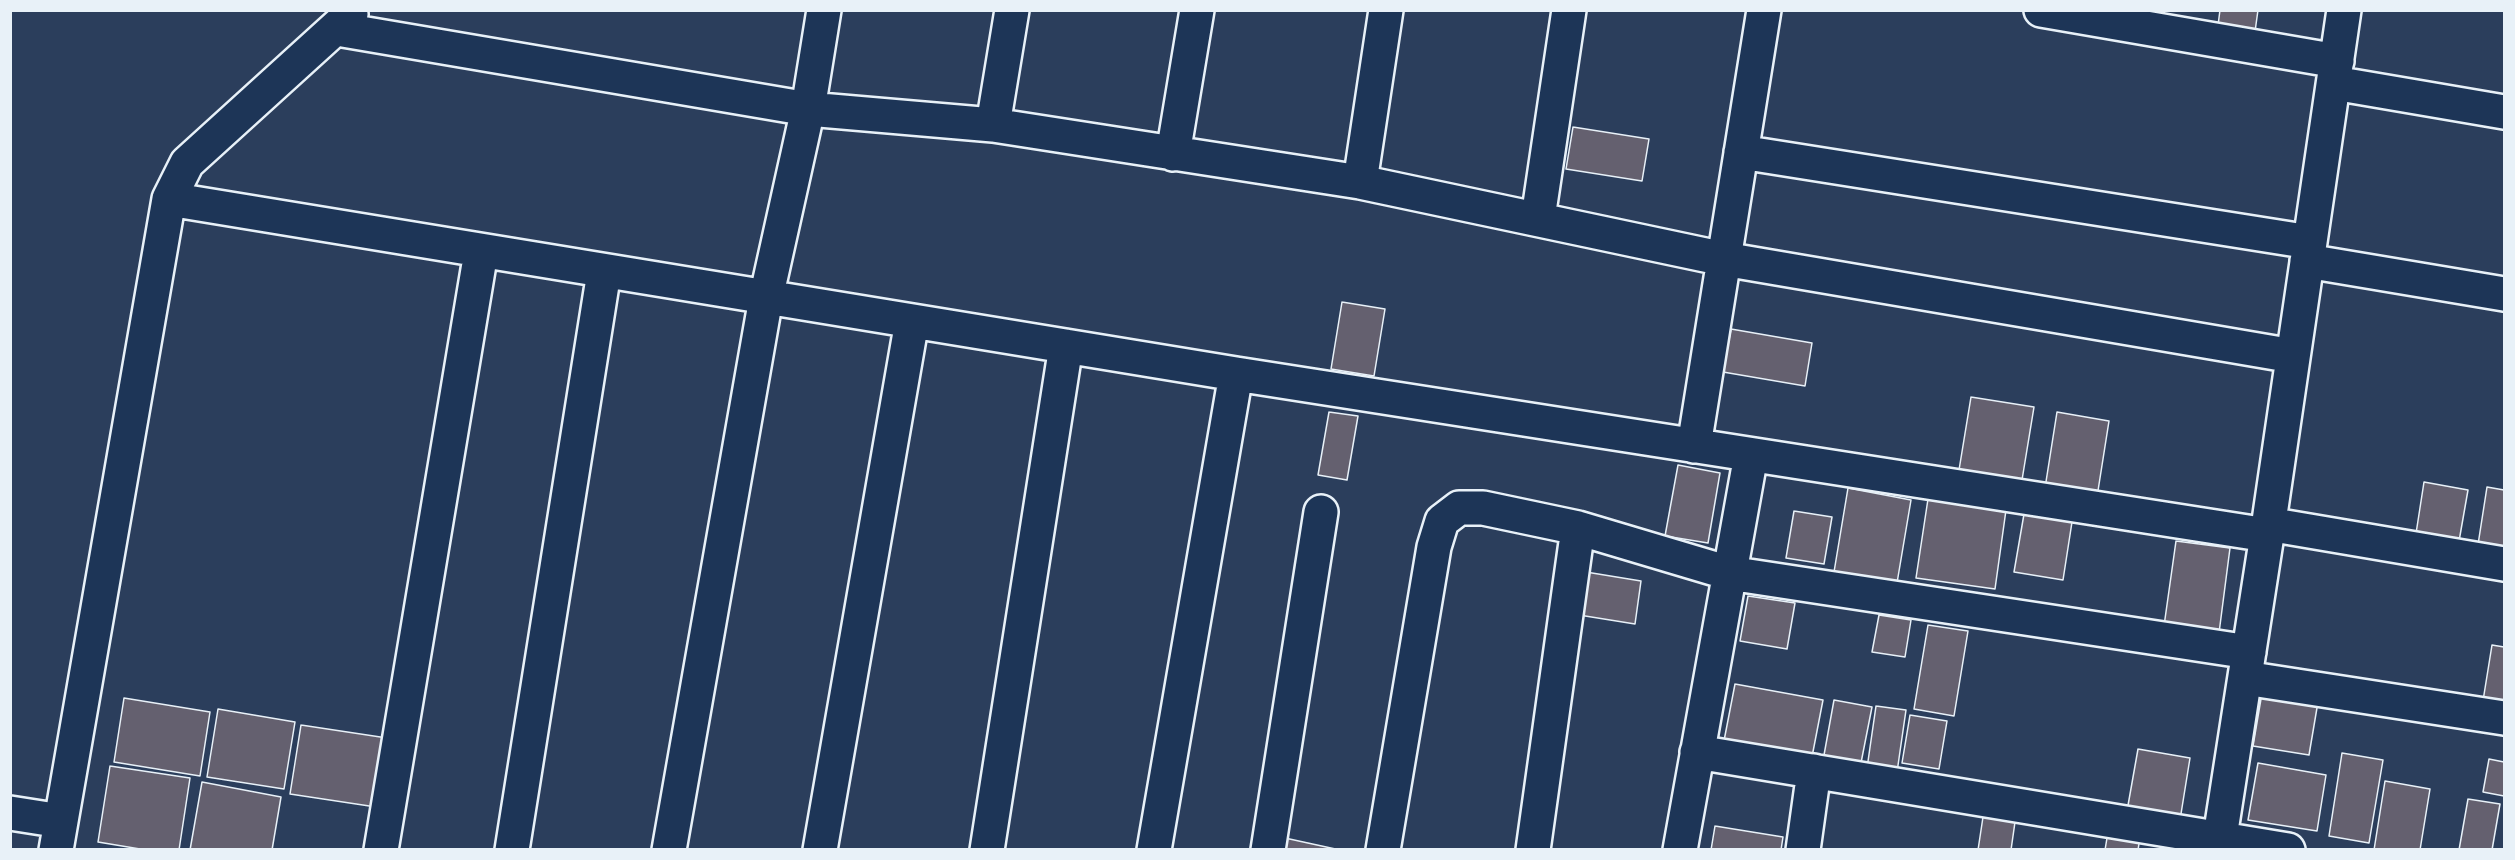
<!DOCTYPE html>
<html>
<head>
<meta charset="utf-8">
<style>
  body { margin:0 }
  #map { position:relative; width:2515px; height:860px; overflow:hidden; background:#2b3e5c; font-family:Mynerve,sans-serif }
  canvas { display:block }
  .frame { position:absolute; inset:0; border:12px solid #e8f1f8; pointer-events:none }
</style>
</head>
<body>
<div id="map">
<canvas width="2515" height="860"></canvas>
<div class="frame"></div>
</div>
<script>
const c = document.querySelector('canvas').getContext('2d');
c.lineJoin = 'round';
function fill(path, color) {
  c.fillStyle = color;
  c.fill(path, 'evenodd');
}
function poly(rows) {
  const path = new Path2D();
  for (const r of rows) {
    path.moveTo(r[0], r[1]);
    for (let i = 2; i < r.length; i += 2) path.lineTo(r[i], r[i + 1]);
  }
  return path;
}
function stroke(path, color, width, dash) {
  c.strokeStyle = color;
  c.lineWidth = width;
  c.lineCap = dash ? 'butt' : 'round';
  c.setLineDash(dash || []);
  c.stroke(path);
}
const building = poly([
  [2220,10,2258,10,2254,39,2217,33,2220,10],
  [1573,127,1649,139,1642,181,1566,169,1573,127],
  [1342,302,1385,309,1374,376,1331,369,1342,302],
  [1731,329,1812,343,1805,386,1723,372,1731,329],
  [1971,397,2034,407,2022,480,1959,470,1971,397],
  [1329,412,1358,416,1347,480,1318,475,1329,412],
  [2057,412,2109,421,2097,497,2045,488,2057,412],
  [1678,465,1720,473,1708,543,1665,536,1678,465],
  [2424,482,2468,490,2458,547,2415,540,2424,482],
  [2487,487,2504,490,2504,555,2477,551,2487,487],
  [1848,488,1911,500,1897,583,1834,572,1848,488],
  [1928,499,2006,510,1995,589,1916,578,1928,499],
  [1794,511,1832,517,1824,564,1786,558,1794,511],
  [2024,514,2072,522,2063,580,2014,572,2024,514],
  [2176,541,2230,548,2219,633,2164,626,2176,541],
  [1586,572,1641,581,1635,624,1579,615,1586,572],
  [1748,596,1795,603,1787,649,1740,641,1748,596],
  [1879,615,1911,620,1905,657,1872,652,1879,615],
  [1928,625,1968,631,1954,716,1914,709,1928,625],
  [2492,645,2504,647,2504,711,2482,707,2492,645],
  [1735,684,1823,700,1811,762,1723,746,1735,684],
  [2263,687,2319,696,2309,755,2253,746,2263,687],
  [124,698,210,712,200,776,114,762,124,698],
  [1834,700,1872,707,1859,773,1822,766,1834,700],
  [1876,706,1906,710,1896,779,1866,775,1876,706],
  [218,709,295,722,284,789,207,777,218,709],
  [1910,715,1947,721,1939,769,1902,763,1910,715],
  [301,725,387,738,376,807,290,794,301,725],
  [2138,749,2190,758,2180,820,2127,811,2138,749],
  [2342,753,2383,760,2369,843,2329,836,2342,753],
  [2489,759,2504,762,2504,796,2483,792,2489,759],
  [2258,763,2326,775,2317,831,2248,820,2258,763],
  [110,766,190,778,179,850,146,850,98,842,110,766],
  [2385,781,2430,789,2420,850,2374,850,2385,781],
  [202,782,281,797,272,850,190,850,202,782],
  [2468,799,2500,804,2492,850,2459,850,2468,799],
  [1983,817,2015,822,2011,850,1978,850,1983,817],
  [1715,826,1783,837,1781,850,1711,850,1715,826],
  [2108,832,2140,837,2138,850,2105,850,2108,832],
  [1285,838,1340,850,1283,850,1285,838]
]);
fill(building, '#64606f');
stroke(building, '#e8f1f8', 1.5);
const street = poly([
  [2041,10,2337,61],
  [337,29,808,109,993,125,1360,182,1724,259,2293,356],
  [2334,83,2504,112],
  [993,125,1012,10],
  [1741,152,2310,242],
  [1173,154,1197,10],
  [1360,182,1386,10],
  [169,199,1236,374,2267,535,2344,10],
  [1538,218,1569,10],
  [2307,261,2504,294],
  [1694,446,1764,10],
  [2268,524,2504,564],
  [2245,678,2504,718],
  [1697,752,2288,850],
  [10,813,61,821],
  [56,850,169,199,187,163,351,14],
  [381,850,481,252],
  [512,850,604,272],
  [669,850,766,298,808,109,824,10],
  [820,850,912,321],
  [987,850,1066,346],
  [1154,850,1236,374],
  [1268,850,1321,512],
  [1383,850,1434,547,1442,521,1459,508,1483,508,1578,528,1729,573,2249,652],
  [1533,850,1578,528],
  [1680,850,1751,455],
  [1803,850,1814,771],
  [2218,850,2267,535]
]);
stroke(street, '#e8f1f8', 38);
stroke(street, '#1d3557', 33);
</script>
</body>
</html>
